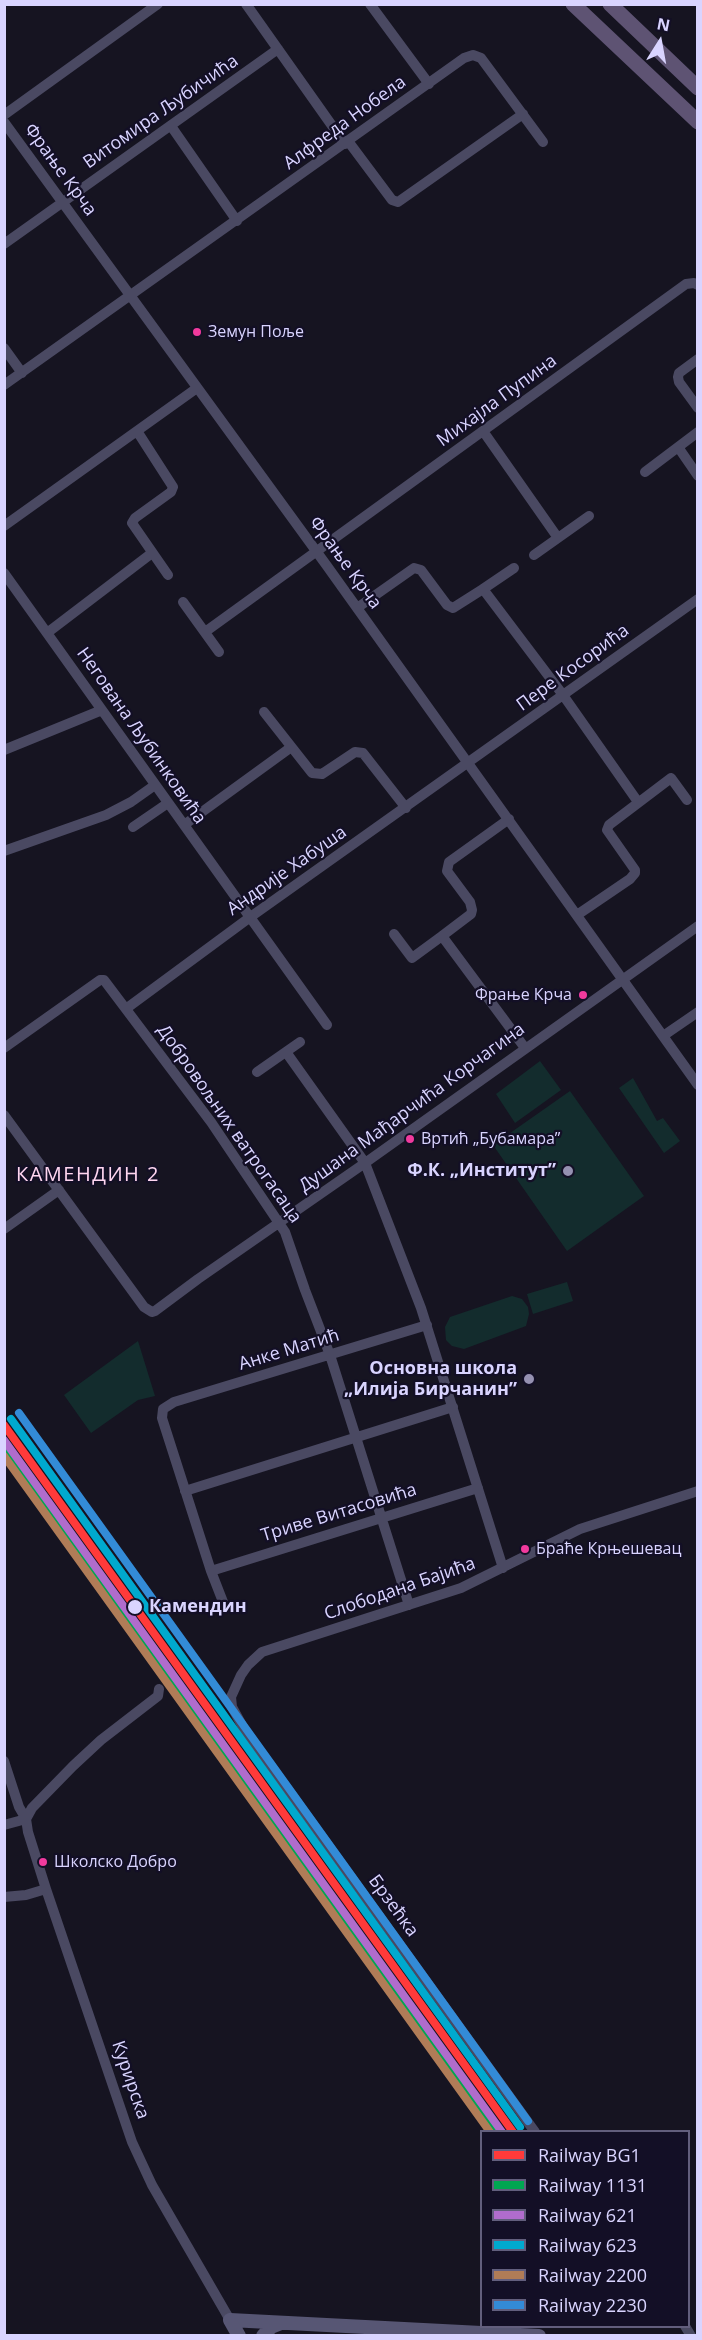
<!DOCTYPE html>
<html>
<head>
<meta charset="utf-8">
<style>
  body { margin:0 }
  #map { position:relative; width:702px; height:2340px; overflow:hidden; background:#161421; font-family:"Open Sans",sans-serif }
  canvas { display:block }
  .frame { position:absolute; inset:0; border:6px solid #d9d4ff; pointer-events:none }
  .legend { position:absolute; left:480px; top:2130px; width:210px; height:198px; box-sizing:border-box; background:#130f26; border:2px solid #625e7d; margin:0; padding:8px 10px; list-style:none; font-size:18px; color:#d9d4ff }
  .legend li { display:flex; align-items:center; gap:12px; height:30px }
  .legend b { width:30px; border:2px solid #625e7d }
  .north { position:absolute; left:630px; top:12px; width:60px; height:60px; -webkit-text-stroke:4px #130f26; paint-order:stroke; rotate:11deg; font-size:16px; font-weight:700; line-height:24px; text-align:center; color:#d9d4ff }
  .north::after { content:''; display:block; margin:auto; width:21px; height:27px; background:#d9d4ff; clip-path:polygon(50% 0,100% 100%,50% 72%,0 100%) }
</style>
</head>
<body>
<div id="map">
<canvas width="702" height="2340"></canvas>
<div class="frame"></div>
<ul class="legend">
<li><b style="height:8px;background:#ff3a3a"></b>Railway BG1</li>
<li><b style="height:8px;background:#00a651"></b>Railway 1131</li>
<li><b style="height:8px;background:#b06ccc"></b>Railway 621</li>
<li><b style="height:8px;background:#00a9ce"></b>Railway 623</li>
<li><b style="height:8px;background:#b07c57"></b>Railway 2200</li>
<li><b style="height:8px;background:#338bd7"></b>Railway 2230</li>
</ul>
<div class="north">N</div>
</div>
<script>
const c = document.querySelector('canvas').getContext('2d');
c.lineJoin = 'round';
function fill(path, color) {
  c.fillStyle = color;
  c.fill(path, 'evenodd');
}
function poly(rows) {
  const path = new Path2D();
  for (const r of rows) {
    path.moveTo(r[0], r[1]);
    for (let i = 2; i < r.length; i += 2) path.lineTo(r[i], r[i + 1]);
  }
  return path;
}
function stroke(path, color, width, dash) {
  c.strokeStyle = color;
  c.lineWidth = width;
  c.lineCap = dash ? 'butt' : 'round';
  c.setLineDash(dash || []);
  c.stroke(path);
}
function label(font, color, halo, rows, align = 'center') {
  c.font = font + ' "Open Sans",sans-serif';
  c.lineWidth = 4.5;
  c.setLineDash([]);
  c.textBaseline = 'middle';
  c.strokeStyle = halo;
  c.fillStyle = color;
  for (const [text, x, y, turn = 0] of rows) {
    c.save();
    c.translate(x, y);
    c.rotate((+turn || 0) * Math.PI / 180);
    c.textAlign = isNaN(turn) ? turn : align;
    if (halo) c.strokeText(text, 0, 0);
    c.fillText(text, 0, 0);
    c.restore();
  }
}
fill(poly([
  [540,1061,561,1090,515,1123,496,1094],
  [633,1078,657,1121,663,1118,680,1141,664,1153,619,1088],
  [570,1091,644,1196,567,1251,493,1145],
  [567,1282,573,1301,533,1314,527,1294],
  [512,1296,522,1299,528,1307,529,1314,526,1326,464,1349,452,1346,446,1340,445,1327,450,1317],
  [138,1341,155,1396,138,1400,91,1433,64,1395]
]), '#132c2d');
stroke(poly([
  [246,4,345,144],
  [370,4,429,84],
  [4,115,158,4],
  [4,122,327,566,698,1085],
  [171,126,237,221],
  [348,141,392,200,398,202,523,114],
  [4,244,278,49],
  [4,348,22,373],
  [698,359,679,373,678,377,679,382,698,408],
  [4,385,464,58,473,55,481,58,543,142],
  [137,431,173,487,171,492,135,518,132,523,168,575],
  [483,431,558,538],
  [678,447,698,476],
  [645,472,698,432],
  [4,526,197,388],
  [534,555,589,516],
  [4,573,327,1025],
  [483,589,514,568],
  [183,602,219,652],
  [357,608,414,568,421,570,447,605,453,608,483,589,563,695,638,802],
  [205,632,686,284,694,283,698,285],
  [47,633,152,553],
  [264,712,312,773,322,774,355,752,363,753,406,808],
  [4,750,102,710],
  [509,819,449,862,447,871,470,902,472,910,471,914,442,936,525,1048],
  [184,825,290,748],
  [133,827,168,803],
  [4,851,106,815,131,802,155,785],
  [577,915,630,879,635,873,635,870,607,830,609,825,671,778,687,800],
  [394,934,412,958,442,936],
  [127,1008,249,918,698,599],
  [663,1036,698,1012],
  [4,1048,100,980,104,980,211,1122,285,1232,305,1290,330,1355,409,1605],
  [286,1052,365,1163,421,1308,503,1568],
  [257,1072,300,1042],
  [4,1115,144,1307,152,1312,155,1311,198,1279,365,1163,698,926],
  [4,1229,59,1190],
  [185,1491,453,1407],
  [211,1571,478,1488],
  [225,1607,211,1571,162,1418,163,1409,174,1402,427,1325],
  [4,1761,19,1807,26,1819,28,1832,46,1889,132,2142,152,2185,230,2320],
  [26,1819,32,1808,73,1766,101,1740,158,1696,159,1689],
  [4,1825,26,1819],
  [4,1897,26,1895,46,1889],
  [535,2132,244,1729,232,1707,231,1697,241,1675,248,1665,262,1652,461,1588,580,1529,698,1491],
  [685,2326,691,2336]
]), '#4a4962', 10);
stroke(poly([
  [230,2320,539,2336],
  [230,2320,239,2336],
  [263,2336,271,2327,281,2323]
]), '#575674', 14);
stroke(poly([
  [573,4,698,122],
  [610,4,698,88]
]), '#5e5373', 15);
stroke(poly([
  [4,1425,513,2132]
]), '#ff3a3a', 8);
stroke(poly([
  [4,1448,495,2132]
]), '#00a651', 8);
stroke(poly([
  [4,1440,502,2132]
]), '#b06ccc', 8);
stroke(poly([
  [11,1419,520,2127]
]), '#00a9ce', 8);
stroke(poly([
  [4,1456,490,2132]
]), '#b07c57', 8);
stroke(poly([
  [19,1413,528,2121]
]), '#338bd7', 8);
for (const [x, y, r, color] of [
  [197,332,5,"#f13a9d"],
  [583,995,5,"#f13a9d"],
  [410,1139,5,"#f13a9d"],
  [568,1171,6,"#9591b1"],
  [529,1379,6,"#9591b1"],
  [525,1549,5,"#f13a9d"],
  [135,1607,8,"#d9d4ff"],
  [43,1862,5,"#f13a9d"]
]) {
  const dot = new Path2D();
  dot.arc(x, y, r, 0, 2 * Math.PI);
  c.fillStyle = color;
  c.fill(dot);
  stroke(dot, '#130f26', 2);
}
label('16px', '#d9d4ff', '#130f26', [
  ["Земун Поље",208,332],
  ["Фрање Крча",572,995,"right"],
  ["Вртић „Бубамара”",421,1139],
  ["Браће Крњешевац",536,1549],
  ["Школско Добро",54,1862]
], 'left');
label('18px', '#d9d4ff', '#130f26', [
  ["Витомира Љубичића",161,112,-35],
  ["Алфреда Нобела",345,123,-36],
  ["Фрање Крча",60,170,54],
  ["Михајла Пупина",497,401,-36],
  ["Фрање Крча",345,563,54],
  ["Пере Косорића",573,668,-36],
  ["Негована Љубинковића",141,736,55],
  ["Андрије Хабуша",287,871,-35],
  ["Душана Мађарчића Корчагина",412,1108,-36],
  ["Добровољних ватрогасаца",229,1124,55],
  ["Анке Матић",289,1350,-17],
  ["Триве Витасовића",339,1513,-17],
  ["Слободана Бајића",400,1589,-19],
  ["Брзећка",393,1906,54],
  ["Курирска",130,2080,71]
]);
label('bold 18px', '#d9d4ff', '#130f26', [
  ["Ф.К. „Институт”",556,1171],
  ["Основна школа",517,1369],
  ["„Илија Бирчанин”",517,1390]
], 'right');
label('bold 18px', '#d9d4ff', '#130f26', [
  ["Камендин",149,1607]
], 'left');
c.letterSpacing = '1.5px';
label('20px', '#ffd6f0', '#130f26', [
  ["КАМЕНДИН 2",88,1175]
]);
c.letterSpacing = '0px';
</script>
</body>
</html>
